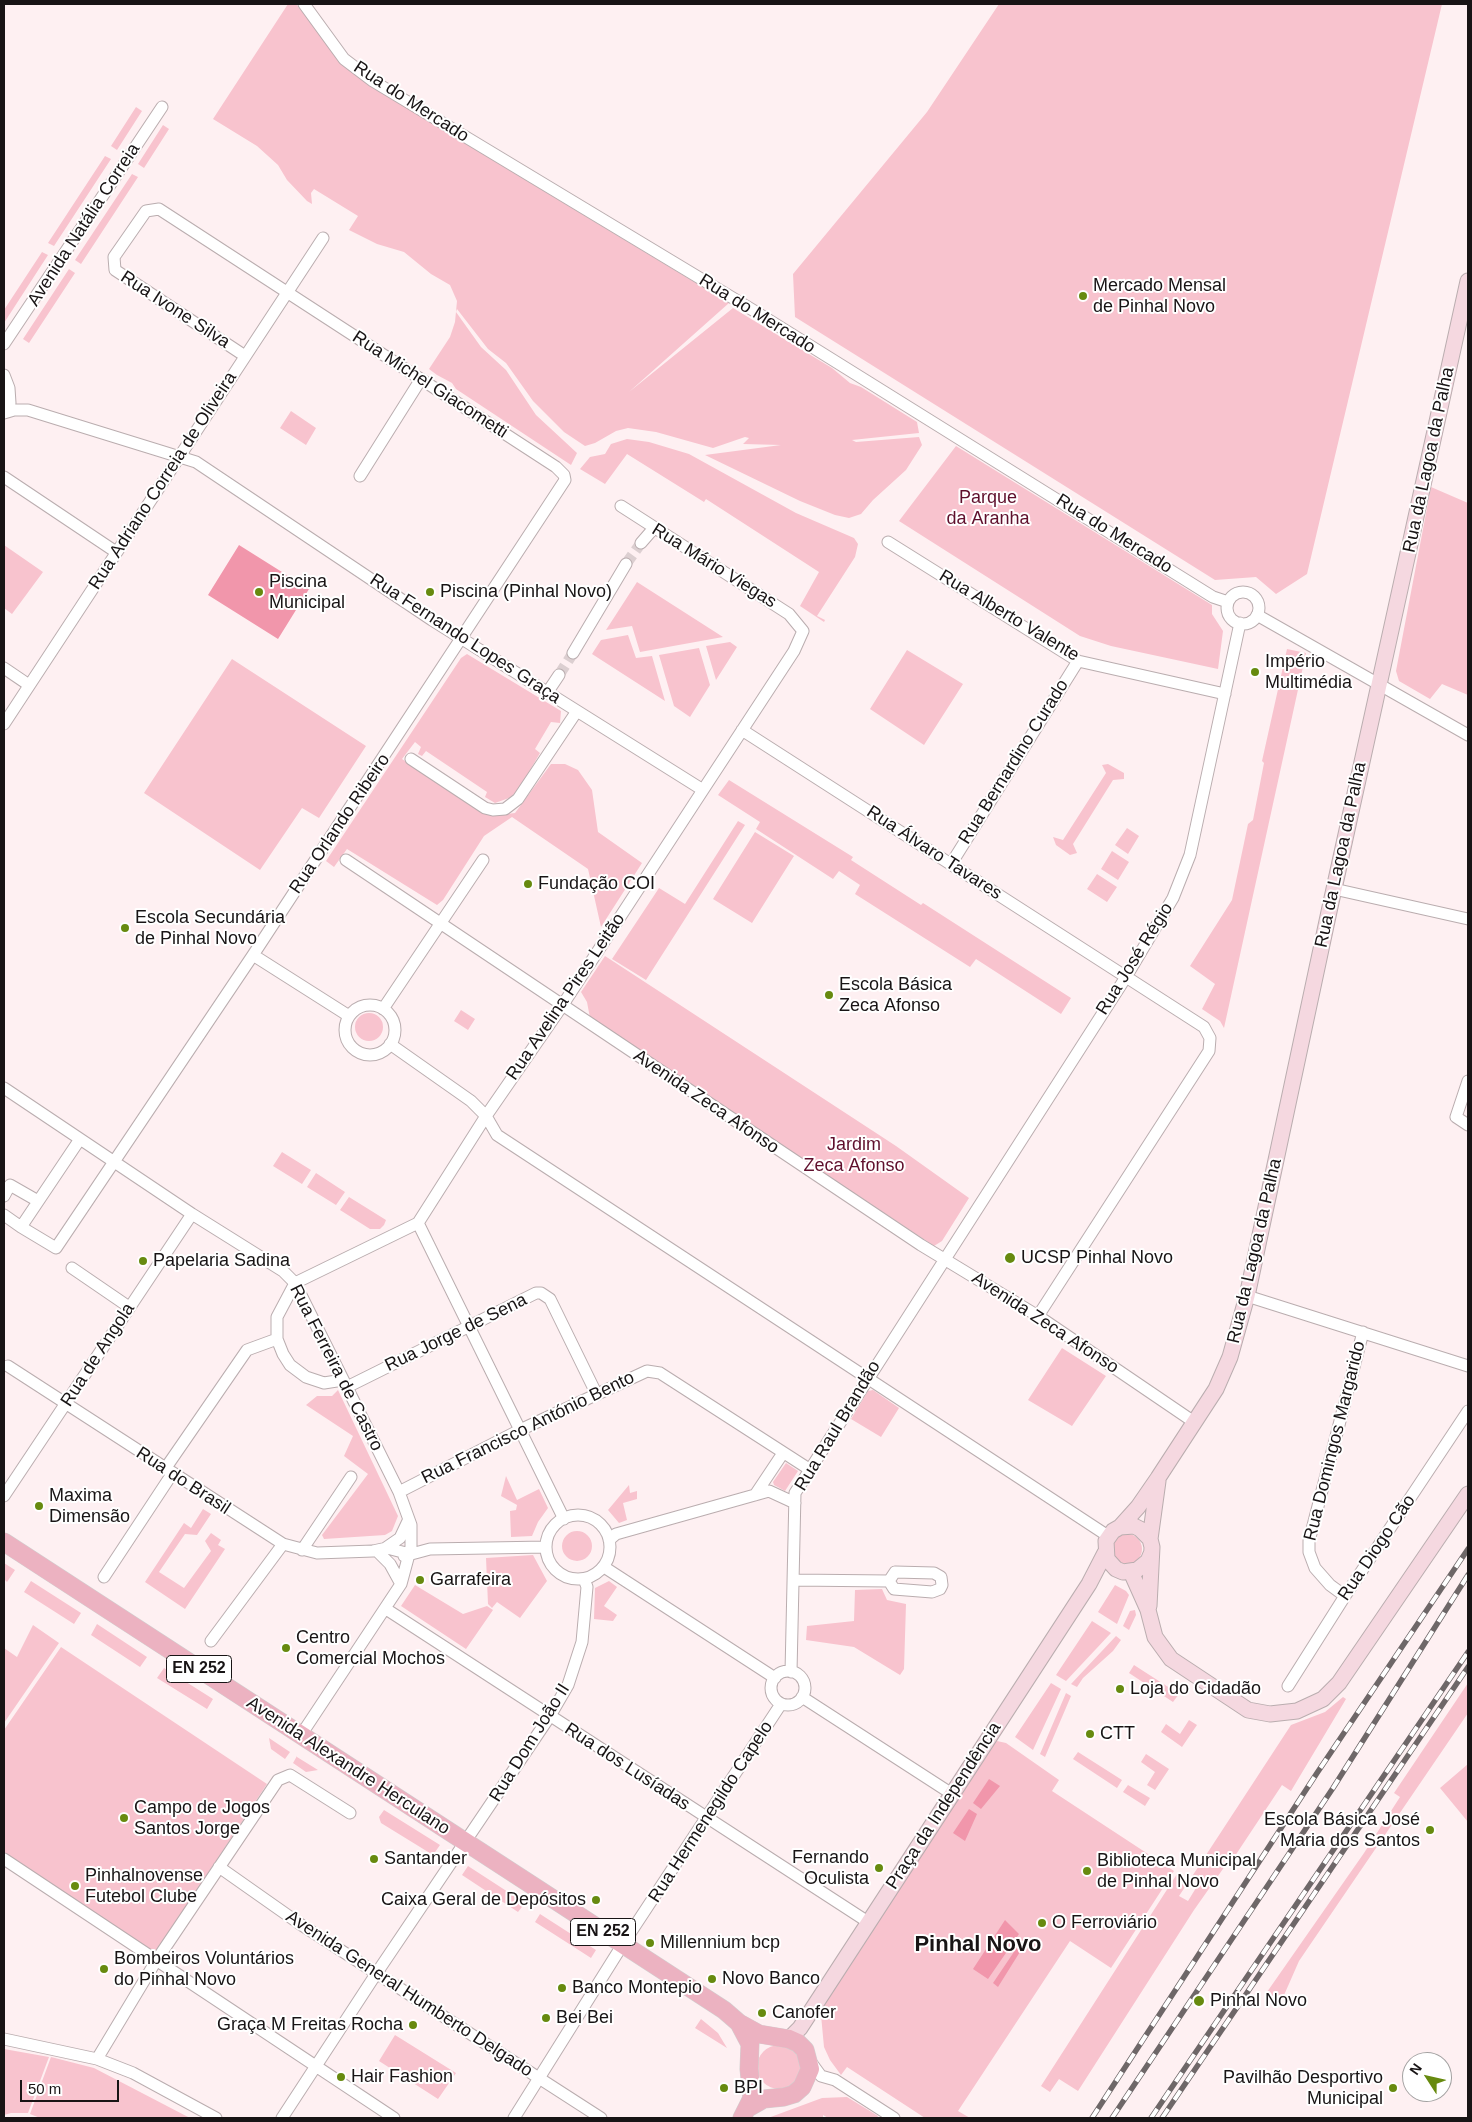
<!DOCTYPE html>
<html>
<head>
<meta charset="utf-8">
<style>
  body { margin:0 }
  #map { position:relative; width:1472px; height:2122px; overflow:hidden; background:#fef0f2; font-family:Arial,sans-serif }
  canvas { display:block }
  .frame { position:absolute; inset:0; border:5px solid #181415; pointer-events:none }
  .north { position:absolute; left:1402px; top:2052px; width:50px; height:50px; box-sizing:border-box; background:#fff; border:1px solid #a3a1a1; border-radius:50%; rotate:305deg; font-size:14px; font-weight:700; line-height:20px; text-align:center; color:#181415 }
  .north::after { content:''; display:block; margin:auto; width:18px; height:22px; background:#678a0f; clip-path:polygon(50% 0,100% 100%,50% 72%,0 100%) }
  .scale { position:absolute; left:20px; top:2080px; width:99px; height:22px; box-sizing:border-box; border:2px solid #181415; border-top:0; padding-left:6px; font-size:15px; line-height:18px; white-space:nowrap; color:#181415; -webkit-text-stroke:4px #fff; paint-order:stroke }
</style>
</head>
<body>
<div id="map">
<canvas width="1472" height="2122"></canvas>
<div class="frame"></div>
<div class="north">N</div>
<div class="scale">50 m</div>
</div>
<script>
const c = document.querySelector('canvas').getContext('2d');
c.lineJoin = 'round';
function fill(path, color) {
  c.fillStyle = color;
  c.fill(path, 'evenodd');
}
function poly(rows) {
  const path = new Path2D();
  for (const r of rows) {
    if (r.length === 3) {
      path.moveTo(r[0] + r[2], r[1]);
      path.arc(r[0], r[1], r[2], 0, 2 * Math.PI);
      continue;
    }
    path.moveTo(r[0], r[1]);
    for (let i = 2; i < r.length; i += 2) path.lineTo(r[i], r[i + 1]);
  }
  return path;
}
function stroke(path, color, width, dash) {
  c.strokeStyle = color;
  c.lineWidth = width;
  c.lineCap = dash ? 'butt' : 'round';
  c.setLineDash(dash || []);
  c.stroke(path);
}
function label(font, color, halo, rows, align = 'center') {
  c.font = font + ' Arial,sans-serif';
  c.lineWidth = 4;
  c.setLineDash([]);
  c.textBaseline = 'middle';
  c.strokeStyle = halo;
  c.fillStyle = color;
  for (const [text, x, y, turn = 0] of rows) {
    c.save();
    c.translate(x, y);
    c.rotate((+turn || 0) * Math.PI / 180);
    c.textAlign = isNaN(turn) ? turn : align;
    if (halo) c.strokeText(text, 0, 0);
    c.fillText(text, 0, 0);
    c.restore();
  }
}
fill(poly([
  [288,4,296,4,343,62,410,110,729,303,629,392,733,308,832,368,850,383,861,387,917,422,919,433,852,440,856,442,919,437,922,445,906,470,873,500,861,514,849,518,835,515,800,501,705,455,781,445,743,444,749,438,745,437,713,448,656,432,628,428,616,431,595,443,585,446,564,432,533,401,506,363,488,349,457,309,456,312,481,347,506,370,536,415,577,453,571,465,456,389,452,383,437,375,429,369,450,337,455,322,457,301,450,285,431,274,404,252,377,244,349,230,358,216,314,189,311,193,312,204,307,201,287,180,278,165,257,146,213,119],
  [999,4,1442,4,1307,574,1276,594,1256,577,1215,580,795,317,793,274,927,112],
  [136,107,142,111,117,150,111,146],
  [163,125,169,129,144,168,138,164],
  [105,156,111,159,54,246,48,243],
  [132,174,138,177,81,264,75,260],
  [42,252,48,255,4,323,4,310],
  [69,269,75,273,29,343,23,339],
  [291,411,316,428,306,445,280,428],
  [627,439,649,442,689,454,796,513,854,538,858,544,855,557,817,616,825,620,824,622,800,606,819,572,706,499,704,502,627,454,605,484,580,469,590,457,605,454,611,444],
  [956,446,1212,605,1212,614,1223,631,1218,669,1111,646,1080,636,899,521],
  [1431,487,1468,503,1468,695,1442,684,1430,699,1399,681,1396,671],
  [4,545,43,572,12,614,4,608],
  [637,582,723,637,640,652,632,626,606,630],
  [628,635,636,658,652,656,665,701,592,654,601,640],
  [730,642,737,647,716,680,706,646],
  [699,648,710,685,690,717,674,706,659,655],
  [1287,649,1306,653,1224,1028,1220,1021,1202,1009,1215,984,1190,966,1232,900,1248,824,1253,820,1264,763,1262,761],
  [907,650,963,684,924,745,870,709],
  [467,654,561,711,560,723,551,722,535,749,540,753,518,791,509,798,495,803,485,797,487,792,426,751,422,756,418,754,421,747,415,742,402,759,486,813,499,815,515,813,551,764,565,764,578,770,592,790,598,832,642,863,601,927,588,869,512,817,484,836,443,900,437,905,347,849,334,867,326,861,461,658],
  [232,659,366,746,319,818,302,808,260,870,144,793],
  [1108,764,1124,773,1124,779,1113,780,1073,844,1077,853,1070,855,1056,845,1053,837,1063,840,1106,773,1102,765],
  [729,780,853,857,851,860,921,905,923,903,1071,998,1061,1014,976,959,970,967,855,894,860,885,839,871,833,879,756,829,760,822,718,795],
  [738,821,745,825,646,980,612,959,659,888,685,904],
  [1127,828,1139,836,1128,854,1115,845],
  [755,832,794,856,752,923,713,899],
  [1112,851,1129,862,1118,880,1101,869],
  [1097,874,1117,887,1107,902,1087,889],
  [605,956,896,1146,969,1198,942,1241,934,1246,590,1018,587,1002,581,992],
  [461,1010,475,1019,468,1030,454,1021],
  [369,1027,14],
  [282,1152,311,1170,302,1184,273,1166],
  [316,1173,345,1192,336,1205,307,1187],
  [349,1197,386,1220,384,1225,380,1229,370,1229,340,1210],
  [1062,1348,1106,1376,1072,1426,1028,1400],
  [338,1390,398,1516,392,1531,385,1535,324,1539,322,1535,368,1474,344,1456,353,1436,306,1405,317,1396,332,1396],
  [873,1390,899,1408,881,1437,851,1419,868,1391],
  [786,1463,798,1471,785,1491,774,1485,773,1482],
  [506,1476,517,1500,539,1489,548,1508,538,1522,532,1536,511,1537,510,1511,516,1510,517,1505,501,1496],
  [629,1485,630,1493,637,1491,637,1499,623,1503,627,1520,619,1523,608,1510],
  [203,1509,211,1514,197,1535,185,1534,159,1572,184,1588,211,1551,205,1541,211,1533,221,1540,218,1545,225,1549,185,1609,145,1582,184,1523,191,1528],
  [577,1546,15],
  [1127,1549,15],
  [533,1555,547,1581,520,1618,497,1602,492,1608,488,1604,486,1558],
  [4,1563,15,1570,7,1582,4,1579],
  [31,1581,81,1613,74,1624,24,1592],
  [609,1581,617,1587,604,1606,617,1615,613,1621,594,1619,595,1588],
  [415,1585,463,1614,487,1606,493,1610,466,1649,401,1606],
  [1115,1585,1126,1591,1129,1595,1117,1624,1098,1612],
  [882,1589,887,1600,906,1604,904,1669,900,1675,854,1647,806,1640,807,1626,854,1621,855,1590],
  [1135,1610,1136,1615,1129,1630,1123,1626,1130,1611],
  [1092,1621,1111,1633,1066,1681,1056,1675],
  [97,1624,147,1657,140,1667,91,1635],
  [33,1625,59,1643,4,1723,4,1648,17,1657],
  [1116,1636,1121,1640,1113,1651,1083,1678,1077,1687,1071,1684],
  [61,1647,267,1784,155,1953,4,1852,4,1730],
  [1134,1665,1179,1694,1173,1702,1129,1673],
  [164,1668,213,1699,207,1709,157,1678],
  [1051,1683,1061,1689,1033,1750,1015,1737],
  [1468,1683,1468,1713,1299,1961,1281,2002,1267,1992,1364,1853,1400,1797,1394,1793],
  [1066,1693,1071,1696,1045,1757,1040,1754],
  [1343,1697,1346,1699,1291,1791,1282,1785,1229,1865,1225,1866,1194,1910,1078,2091,1059,2079,1050,2092,1041,2086,1177,1874,1189,1881,1179,1896,1188,1901,1199,1883,1191,1878,1291,1725,1325,1712],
  [1189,1720,1197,1725,1182,1747,1161,1732,1166,1724,1180,1734],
  [269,1738,290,1752,285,1759,271,1749],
  [997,1741,1006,1743,1059,1780,1052,1791,1174,1871,1111,1968,1070,1941,958,2111,970,2118,925,2118,847,2067,841,2075,830,2060,824,2047,821,2015,826,2002,992,1743],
  [1078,1752,1122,1780,1117,1788,1073,1759],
  [1146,1754,1169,1769,1155,1790,1147,1785,1155,1772,1141,1762],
  [297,1756,297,1757,318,1770,306,1772,293,1763],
  [1468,1764,1468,1822,1440,1788],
  [1128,1785,1150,1798,1145,1806,1123,1792],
  [384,1810,440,1845,433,1855,381,1823,379,1817],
  [468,1866,525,1903,518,1912,462,1875],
  [540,1914,596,1950,591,1958,535,1922],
  [701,2019,718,2033,727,2048,695,2028],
  [395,2035,456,2073,438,2099,379,2061],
  [779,2067,22],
  [4,2049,49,2057,28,2113,11,2113,4,2115],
  [51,2057,94,2068,190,2118,40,2118,30,2114],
  [847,2097,878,2116,877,2118,828,2118,823,2115,823,2118,768,2118,822,2098]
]), '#f8c3ce');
fill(poly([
  [239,545,309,589,278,639,208,595],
  [989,1779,1000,1786,981,1809,973,1803],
  [969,1809,977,1814,965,1841,953,1833],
  [1005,1920,1019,1934,988,1979,973,1969],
  [1024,1937,1028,1939,998,1987,993,1983]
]), '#f196ab');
stroke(poly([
  [626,564,641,543],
  [559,675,573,653]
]), '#dccfd1', 11, [11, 5.5]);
const street = poly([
  [304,4,344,59,373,81,756,312,1213,597,1228,602],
  [4,344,162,107],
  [4,375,9,388,10,403,4,411],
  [4,413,14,410,28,410,196,462,432,620,703,790],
  [360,476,421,379],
  [4,477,116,552],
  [888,542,1078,661,1225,694],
  [641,543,654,528],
  [1243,608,16],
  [1257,615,1468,735],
  [573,653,626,564],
  [4,668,29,685],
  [547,693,559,675],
  [4,724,323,238],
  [742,730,1204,1027,1210,1038,1209,1051,1038,1316],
  [411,759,485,808,493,810,505,809,518,799,577,711],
  [346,860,921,1245,1038,1316,1194,1422],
  [951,864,1078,661],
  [1334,889,1468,919],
  [253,955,349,1016],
  [370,1030,25],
  [383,1009,483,860],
  [390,1044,471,1101,486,1116,497,1135,1108,1536],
  [1468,1081,1456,1117,1468,1125],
  [4,1088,192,1214,283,1271,295,1283,399,1492,411,1525,411,1547,401,1584,301,1735],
  [80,1139,21,1227,56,1248,253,955,565,480,564,475,556,467,159,209,146,211,114,257,115,270,245,356],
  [4,1196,10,1185,38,1201],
  [4,1215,21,1227],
  [418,1223,564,1519],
  [72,1268,129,1307],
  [295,1283,418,1223,486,1116,562,1006,703,790,794,651,803,631,789,614,621,506],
  [295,1283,277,1317,277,1339,283,1354,290,1365,306,1377,324,1383,343,1380],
  [1247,1296,1468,1366],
  [8,1366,283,1544,317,1553,373,1551,387,1548,410,1554],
  [347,1387,536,1293,541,1293,550,1299,597,1395],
  [165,1469,247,1350,277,1339],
  [399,1492,520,1430,647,1371,660,1373,809,1469],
  [755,1495,783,1453],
  [4,1496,192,1214],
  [578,1547,32],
  [609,1540,616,1534,769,1491,795,1503],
  [384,1549,400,1538,408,1521],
  [302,1550,351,1477],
  [379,1553,390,1564,401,1584],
  [404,1556,430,1549,546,1547],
  [604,1567,775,1678],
  [895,1572,934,1573,941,1577,942,1585,940,1589,932,1592,894,1589,889,1581,895,1572],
  [104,1577,172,1474],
  [794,1580,889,1581],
  [1345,1596,1330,1585,1315,1568,1309,1552,1309,1541,1363,1332],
  [386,1609,868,1922],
  [211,1641,283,1544],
  [788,1688,17],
  [791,1672,795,1493,1126,977,1173,898,1190,855,1240,623],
  [1288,1686,1345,1596,1468,1411],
  [802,1697,952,1794],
  [4,1859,394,2118],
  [219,1867,300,1924,601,2118],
  [4,2039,97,2059,133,2073,216,2118],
  [97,2059,156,1961,278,1780,290,1775,350,1813],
  [810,2061,821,2076,835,2080,894,2118],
  [282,2118,376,1974,550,1716,568,1685,582,1642,587,1587,584,1579],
  [514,2118,623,1944,781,1704]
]);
const secondary = poly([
  [1120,1527,1134,1526,1140,1529,1150,1539,1152,1547,1149,1606],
  [1150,1539,1158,1481],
  [1151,1554,1148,1561,1137,1570,1123,1572,1116,1569,1107,1559,1106,1541,1113,1531,1120,1527,1138,1507,1158,1478,1216,1389,1230,1357,1247,1296,1330,907,1468,281],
  [1131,1572,1148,1610,1155,1637,1171,1659,1248,1710,1270,1714,1297,1711,1323,1699,1339,1683,1468,1494],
  [789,2039,800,2028,1089,1584,1105,1553]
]);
const primary = poly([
  [4,1542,724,2010,739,2023,750,2044,749,2069,752,2098,742,2118],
  [739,2023,759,2034,789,2039,798,2043,805,2050,810,2069,802,2087,794,2094,784,2097,764,2099,748,2108]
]);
stroke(street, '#baadaf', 13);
stroke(secondary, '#baadaf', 17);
stroke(primary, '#d1d0d0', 19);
stroke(street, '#fff', 11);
stroke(secondary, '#f5d8e0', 15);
stroke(primary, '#ecb2c1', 18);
const rail = poly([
  [1092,2118,1317,1773,1468,1549],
  [1112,2118,1333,1788,1468,1575],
  [1151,2118,1468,1652],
  [1162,2118,1468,1667]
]);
stroke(rail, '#6e6768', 5.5);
stroke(rail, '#fff', 4, [11]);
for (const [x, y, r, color] of [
  [1083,296,5,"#678a0f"],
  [259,592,5,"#678a0f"],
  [430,592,5,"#678a0f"],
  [1255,672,5,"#678a0f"],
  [528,884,5,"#678a0f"],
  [125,928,5,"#678a0f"],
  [829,995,5,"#678a0f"],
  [1010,1258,6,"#678a0f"],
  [143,1261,5,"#678a0f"],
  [39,1506,5,"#678a0f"],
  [420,1580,5,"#678a0f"],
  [286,1648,5,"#678a0f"],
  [1120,1689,5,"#678a0f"],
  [1090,1734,5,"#678a0f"],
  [124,1818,5,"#678a0f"],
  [1430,1830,5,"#678a0f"],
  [374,1859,5,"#678a0f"],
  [879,1868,5,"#678a0f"],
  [1087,1871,5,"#678a0f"],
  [75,1886,5,"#678a0f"],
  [596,1900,5,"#678a0f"],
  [1042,1923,5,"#678a0f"],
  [650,1943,5,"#678a0f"],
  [104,1969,5,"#678a0f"],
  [712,1979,5,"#678a0f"],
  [562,1988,5,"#678a0f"],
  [1199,2001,6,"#678a0f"],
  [762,2013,5,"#678a0f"],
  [546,2018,5,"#678a0f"],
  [413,2025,5,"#678a0f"],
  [341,2077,5,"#678a0f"],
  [724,2088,5,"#678a0f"],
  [1393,2088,5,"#678a0f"]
]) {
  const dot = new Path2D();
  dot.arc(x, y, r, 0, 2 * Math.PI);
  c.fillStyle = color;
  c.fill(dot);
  stroke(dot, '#fff', 2);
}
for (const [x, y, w] of [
  [199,1669,65],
  [603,1932,65]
]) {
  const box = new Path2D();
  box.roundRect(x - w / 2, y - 13.5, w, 27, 4);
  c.fillStyle = '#fff';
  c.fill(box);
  stroke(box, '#181415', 1);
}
label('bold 16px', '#181415', null, [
  ["EN 252",199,1669],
  ["EN 252",603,1932]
]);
label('18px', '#181415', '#fff', [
  ["Rua do Mercado",411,102,33],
  ["Avenida Natália Correia",84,225,-57],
  ["Rua Ivone Silva",175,310,33],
  ["Rua do Mercado",757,314,32],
  ["Rua Michel Giacometti",430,385,33],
  ["Rua da Lagoa da Palha",1429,460,-78],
  ["Rua Adriano Correia de Oliveira",163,481,-57],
  ["Rua do Mercado",1114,534,32],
  ["Rua Mário Viegas",714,566,32],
  ["Rua Alberto Valente",1009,616,31],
  ["Rua Fernando Lopes Graça",465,639,33],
  ["Rua Bernardino Curado",1014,762,-58],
  ["Rua Orlando Ribeiro",340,824,-56],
  ["Rua Álvaro Tavares",934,853,33],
  ["Rua da Lagoa da Palha",1341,855,-78],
  ["Rua José Régio",1135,959,-58],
  ["Rua Avelina Pires Leitão",566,997,-56],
  ["Avenida Zeca Afonso",706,1102,34],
  ["Rua da Lagoa da Palha",1255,1251,-77],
  ["Avenida Zeca Afonso",1045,1323,33],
  ["Rua Jorge de Sena",456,1333,-26],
  ["Rua de Angola",98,1355,-57],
  ["Rua Ferreira de Castro",336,1368,63],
  ["Rua Raul Brandão",838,1426,-59],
  ["Rua Francisco António Bento",528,1428,-26],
  ["Rua Domingos Margarido",1335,1441,-76],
  ["Rua do Brasil",183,1481,33],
  ["Rua Diogo Cão",1377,1548,-56],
  ["Rua Dom João II",530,1743,-58],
  ["Avenida Alexandre Herculano",348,1766,33],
  ["Rua dos Lusíadas",627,1767,33],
  ["Praça da Independência",944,1806,-57],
  ["Rua Hermenegildo Capelo",711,1812,-57],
  ["Avenida General Humberto Delgado",409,1994,33]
]);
label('18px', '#181415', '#fff', [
  ["Mercado Mensal",1093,286],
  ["de Pinhal Novo",1093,307],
  ["Piscina",269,582],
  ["Municipal",269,603],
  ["Piscina (Pinhal Novo)",440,592],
  ["Império",1265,662],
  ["Multimédia",1265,683],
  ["Fundação COI",538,884],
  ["Escola Secundária",135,918],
  ["de Pinhal Novo",135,939],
  ["Escola Básica",839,985],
  ["Zeca Afonso",839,1006],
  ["UCSP Pinhal Novo",1021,1258],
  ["Papelaria Sadina",153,1261],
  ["Maxima",49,1496],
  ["Dimensão",49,1517],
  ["Garrafeira",430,1580],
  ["Centro",296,1638],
  ["Comercial Mochos",296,1659],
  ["Loja do Cidadão",1130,1689],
  ["CTT",1100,1734],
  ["Campo de Jogos",134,1808],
  ["Santos Jorge",134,1829],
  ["Escola Básica José",1420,1820,"right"],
  ["Maria dos Santos",1420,1841,"right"],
  ["Fernando",869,1858,"right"],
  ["Oculista",869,1879,"right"],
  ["Santander",384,1859],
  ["Biblioteca Municipal",1097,1861],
  ["de Pinhal Novo",1097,1882],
  ["Pinhalnovense",85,1876],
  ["Futebol Clube",85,1897],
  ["Caixa Geral de Depósitos",586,1900,"right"],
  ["O Ferroviário",1052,1923],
  ["Millennium bcp",660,1943],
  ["Bombeiros Voluntários",114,1959],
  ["do Pinhal Novo",114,1980],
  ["Novo Banco",722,1979],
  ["Banco Montepio",572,1988],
  ["Pinhal Novo",1210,2001],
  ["Canofer",772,2013],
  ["Bei Bei",556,2018],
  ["Graça M Freitas Rocha",403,2025,"right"],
  ["Hair Fashion",351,2077],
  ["Pavilhão Desportivo",1383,2078,"right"],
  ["Municipal",1383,2099,"right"],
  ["BPI",734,2088]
], 'left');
label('18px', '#5f0f2c', '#fff', [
  ["Parque",988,498],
  ["da Aranha",988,519],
  ["Jardim",854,1145],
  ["Zeca Afonso",854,1166]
]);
label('bold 22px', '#181415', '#fff', [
  ["Pinhal Novo",978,1945]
]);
</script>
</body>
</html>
